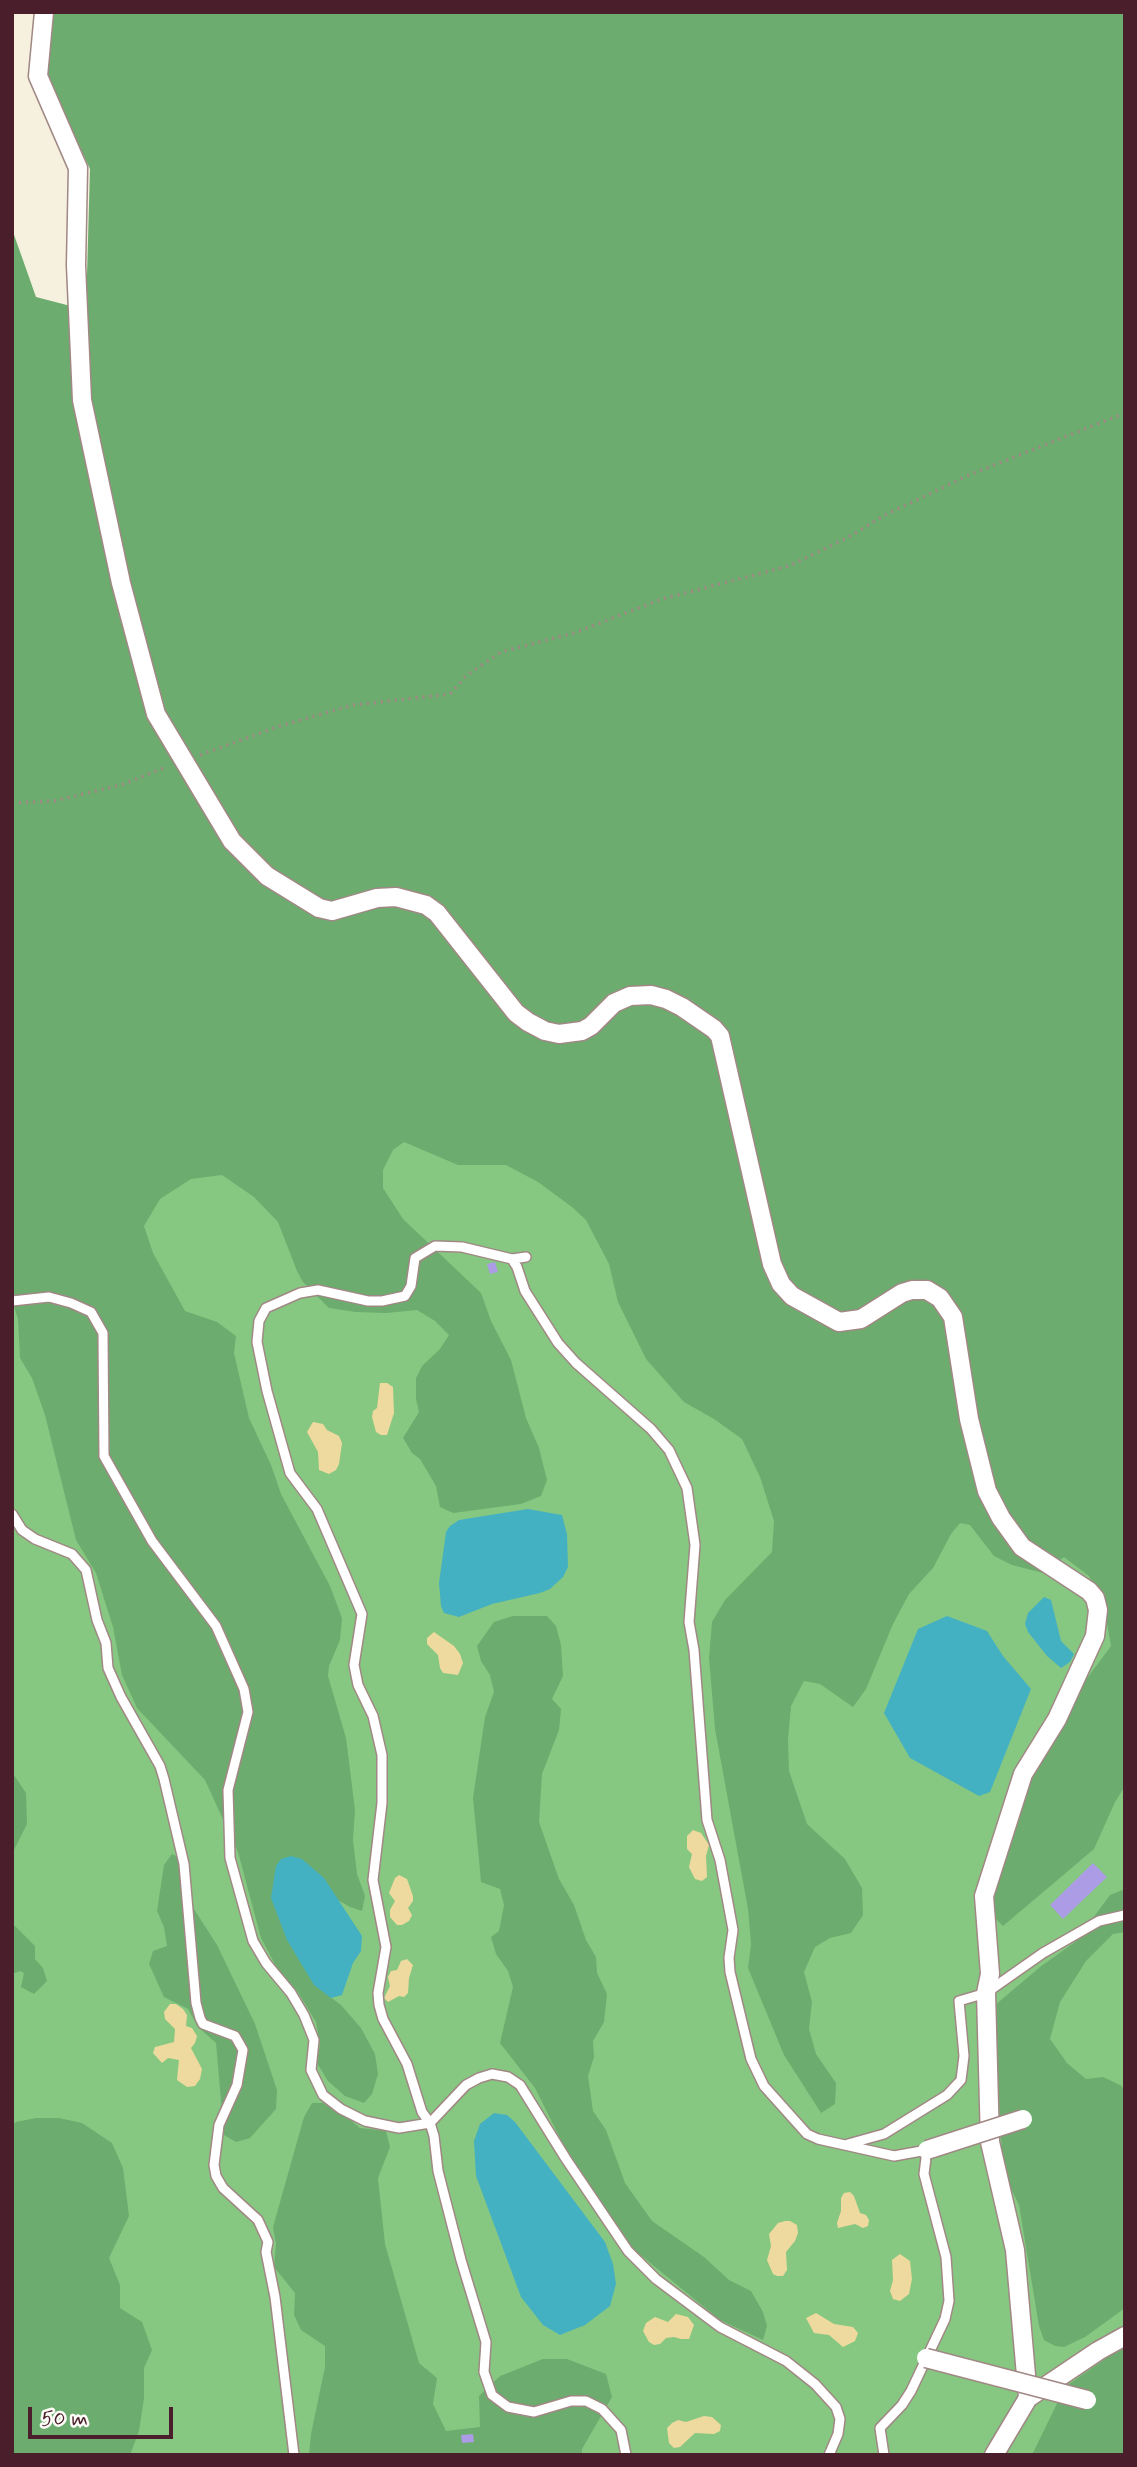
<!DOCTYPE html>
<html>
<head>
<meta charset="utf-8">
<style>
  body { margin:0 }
  #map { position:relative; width:1137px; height:2467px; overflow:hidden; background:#f6f0de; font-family:Mynerve,sans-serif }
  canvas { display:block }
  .frame { position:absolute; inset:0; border:14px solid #4a1f2b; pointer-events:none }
  .scale { position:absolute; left:28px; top:2407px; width:145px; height:32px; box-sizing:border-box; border:4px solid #4a1f2b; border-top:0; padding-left:9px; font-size:21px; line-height:24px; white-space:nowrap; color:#4a1f2b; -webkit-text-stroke:5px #fdfcf7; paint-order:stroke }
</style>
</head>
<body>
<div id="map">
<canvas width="1137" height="2467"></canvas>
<div class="frame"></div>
<div class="scale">50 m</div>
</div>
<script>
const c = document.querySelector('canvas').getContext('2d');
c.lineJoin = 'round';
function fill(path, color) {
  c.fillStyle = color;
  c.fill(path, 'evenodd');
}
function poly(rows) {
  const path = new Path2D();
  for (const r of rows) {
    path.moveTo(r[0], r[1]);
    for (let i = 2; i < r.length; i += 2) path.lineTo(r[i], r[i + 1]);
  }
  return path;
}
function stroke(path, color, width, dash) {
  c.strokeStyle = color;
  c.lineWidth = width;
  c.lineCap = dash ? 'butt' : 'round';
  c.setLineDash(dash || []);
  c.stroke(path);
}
fill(poly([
  [12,1044,466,1053,1079,1540,1125,1648,1125,2455,12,2455]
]), '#86c881');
fill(poly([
  [54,12,1125,12,1125,1786,1115,1802,1094,1849,1003,1926,992,1915,993,1890,1007,1837,1032,1777,1071,1700,1111,1646,1103,1601,1089,1576,1064,1557,1043,1573,1012,1565,994,1556,970,1525,960,1523,951,1534,933,1568,909,1594,893,1624,866,1689,853,1707,820,1684,804,1681,791,1706,788,1740,789,1771,807,1824,845,1859,862,1888,863,1915,851,1933,830,1938,815,1947,804,1972,812,2002,809,2029,816,2054,836,2083,835,2104,821,2113,784,2055,748,1968,751,1944,748,1909,715,1729,709,1658,712,1622,725,1600,772,1552,774,1521,760,1477,742,1439,714,1419,684,1402,646,1359,618,1302,609,1264,586,1220,572,1207,538,1182,506,1165,458,1165,404,1142,393,1150,383,1170,383,1188,403,1219,481,1293,491,1321,511,1360,526,1418,539,1448,547,1480,541,1496,521,1504,453,1513,440,1507,436,1486,420,1459,412,1453,403,1438,419,1412,416,1399,416,1378,422,1366,440,1349,449,1335,435,1321,417,1310,386,1313,356,1312,329,1308,303,1282,297,1271,278,1222,254,1197,222,1175,191,1179,160,1199,144,1226,153,1253,185,1311,217,1322,236,1336,234,1353,249,1418,271,1465,281,1494,330,1586,342,1618,340,1640,329,1666,328,1676,346,1738,355,1810,353,1840,357,1874,365,1896,362,1911,350,1907,336,1899,324,1878,314,1985,341,2005,361,2028,375,2054,378,2074,372,2094,364,2103,345,2096,328,2081,317,2063,320,2044,316,2022,298,1992,277,1968,261,1938,238,1852,205,1780,137,1708,122,1675,113,1627,96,1573,76,1540,45,1415,32,1378,20,1358,18,1319,12,1300,12,229,36,297,86,310,90,169,47,78],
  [513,1616,547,1616,556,1626,561,1645,563,1676,552,1699,561,1709,559,1730,542,1774,539,1822,559,1879,574,1905,586,1940,596,1957,597,1973,607,1994,604,2022,593,2041,594,2057,588,2076,593,2111,606,2130,625,2183,652,2221,704,2257,729,2280,751,2291,763,2312,767,2326,763,2340,720,2320,632,2248,569,2156,535,2088,500,2043,513,1987,508,1971,496,1954,491,1937,499,1931,504,1905,500,1889,481,1882,479,1860,473,1798,485,1717,494,1692,490,1675,481,1661,477,1646,494,1622],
  [12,1772,26,1793,27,1824,13,1852,12,1886],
  [172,1854,180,1858,192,1906,217,1945,255,2024,277,2090,276,2109,250,2138,236,2142,224,2135,216,2043,198,2027,188,2009,164,1997,149,1964,153,1951,167,1946,164,1927,157,1911,164,1865],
  [1125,1889,1125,1932,1113,1934,1086,1961,1060,2002,1050,2039,1067,2063,1086,2079,1103,2077,1122,2086,1125,2095,1125,2308,1085,2337,1064,2347,1055,2346,1044,2340,1039,2326,1019,2205,1003,2172,994,2006,1040,1967,1075,1942,1110,1895],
  [12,1923,35,1946,35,1959,43,1968,47,1981,34,1994,21,1987,24,1973,20,1971,12,1974],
  [312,2103,323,2103,342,2113,360,2128,386,2131,390,2147,378,2178,385,2244,419,2363,437,2378,433,2404,446,2431,480,2427,479,2396,500,2376,543,2359,567,2359,606,2374,612,2397,582,2449,582,2455,309,2455,311,2434,325,2367,325,2346,301,2330,294,2315,295,2293,274,2267,276,2244,273,2227,304,2117],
  [36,2118,59,2118,82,2123,112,2143,123,2168,129,2216,109,2258,120,2285,120,2308,142,2322,152,2350,144,2368,144,2398,139,2431,130,2455,12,2455,12,2125,16,2122],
  [1125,2345,1125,2455,1032,2455,1065,2387]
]), '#6cac6f');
fill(poly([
  [380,1383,387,1383,393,1387,394,1413,387,1435,381,1435,376,1432,372,1417,373,1411,377,1408],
  [313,1422,323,1424,327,1430,339,1436,342,1443,339,1464,336,1470,329,1474,319,1470,318,1452,307,1432],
  [434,1632,454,1646,460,1654,463,1663,458,1675,443,1673,440,1668,438,1655,427,1644,427,1638],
  [693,1830,701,1833,709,1845,706,1856,707,1877,702,1881,695,1879,689,1867,692,1854,687,1849,687,1836],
  [399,1875,407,1879,413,1896,413,1901,408,1908,412,1915,409,1921,402,1925,397,1925,390,1917,390,1910,395,1901,389,1893,395,1878],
  [407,1959,413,1965,409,1978,408,1993,404,1997,399,1996,388,2002,384,1998,390,1986,388,1977,391,1971,397,1970,401,1961],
  [170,2004,176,2004,183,2009,187,2015,186,2026,192,2028,197,2036,195,2043,191,2048,202,2069,200,2079,195,2086,187,2087,177,2080,179,2060,168,2058,162,2063,153,2053,155,2047,174,2042,175,2029,165,2019,164,2012],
  [850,2192,854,2196,860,2213,866,2215,869,2220,868,2226,863,2228,855,2224,838,2228,837,2223,841,2211,841,2198,844,2193],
  [785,2221,790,2221,797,2225,798,2233,795,2241,786,2252,787,2270,783,2276,777,2276,773,2274,767,2260,771,2246,769,2234,778,2223],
  [900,2254,910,2261,912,2279,909,2294,900,2301,893,2299,890,2291,893,2280,892,2260],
  [816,2313,834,2324,853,2327,858,2333,855,2341,843,2347,829,2335,814,2333,806,2318],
  [676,2314,688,2317,694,2325,689,2339,681,2339,674,2337,666,2338,660,2344,654,2345,649,2342,643,2331,646,2323,655,2317,668,2322],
  [704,2416,712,2417,721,2425,720,2431,714,2434,695,2433,680,2447,674,2448,669,2443,667,2428,672,2423,678,2420,686,2422]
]), '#eeda9e');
fill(poly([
  [528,1509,562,1515,567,1534,568,1567,563,1577,550,1589,540,1593,492,1604,459,1617,444,1613,441,1606,439,1583,446,1532,450,1526,459,1520],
  [1044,1597,1051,1600,1061,1641,1074,1654,1070,1662,1061,1668,1047,1656,1028,1632,1025,1624,1028,1613],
  [947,1616,987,1631,1003,1656,1031,1689,990,1792,979,1796,910,1758,884,1713,918,1629],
  [291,1856,302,1859,324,1878,362,1936,361,1951,353,1963,342,1995,331,1998,314,1985,287,1940,271,1898,276,1866,281,1859],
  [494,2113,507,2115,515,2122,605,2242,613,2264,616,2284,610,2306,585,2325,560,2335,543,2325,521,2297,476,2176,474,2141,480,2124]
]), '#44b1c2');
fill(poly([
  [495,1262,498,1272,490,1274,487,1264],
  [1093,1863,1107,1877,1063,1919,1050,1905],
  [473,2434,474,2442,462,2443,461,2435]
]), '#ab9ce5');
const lane = poly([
  [512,1259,526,1257],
  [12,1301,49,1297,71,1303,91,1312,103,1333,104,1456,152,1541,216,1626,244,1689,248,1712,228,1790,230,1858,253,1941,266,1963,291,1993,304,2015,314,2040,311,2070,323,2095,341,2109,365,2121,399,2128,430,2123,466,2085,479,2078,492,2074,508,2077,520,2085,566,2159,628,2251,656,2279,720,2327,786,2361,815,2384,836,2407,840,2419,838,2434,829,2455],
  [12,1514,22,1530,35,1539,72,1554,86,1570,97,1620,106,1643,108,1668,121,1697,160,1766,164,1779,184,1864,196,2003,200,2018,203,2024,235,2036,243,2050,237,2085,219,2125,214,2165,216,2176,223,2188,258,2220,268,2242,266,2252,275,2297,294,2455],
  [848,2144,884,2134,947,2095,961,2080,964,2056,959,2001,986,1993,1043,1953,1099,1921,1125,1915],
  [626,2455,621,2430,602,2409,586,2401,571,2401,534,2412,508,2407,492,2395,484,2372,486,2342,461,2260,438,2171,434,2136,430,2123,422,2112,407,2064,383,2019,379,2005,378,1993,386,1947,373,1880,382,1803,382,1755,373,1716,358,1685,354,1665,362,1614,317,1509,290,1473,267,1391,257,1342,259,1321,266,1308,300,1293,318,1290,368,1301,382,1301,405,1296,411,1286,415,1258,435,1246,462,1247,512,1259,517,1267,525,1291,558,1343,576,1363,651,1429,669,1450,687,1488,695,1545,689,1622,694,1650,707,1820,720,1860,733,1930,729,1958,730,1972,751,2059,764,2086,807,2134,818,2139,894,2156,927,2150,924,2174,946,2257,949,2301,945,2319,911,2391,902,2405,880,2428,884,2455]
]);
const street = poly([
  [44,12,38,76,78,168,76,265,82,400,121,583,156,714,232,841,267,876,319,908,332,911,377,898,396,897,426,905,437,913,516,1013,528,1022,545,1031,559,1034,582,1031,591,1026,614,1003,630,996,651,995,666,999,682,1007,714,1029,720,1036,772,1264,781,1284,792,1296,839,1322,861,1319,902,1293,912,1290,927,1290,940,1298,953,1317,969,1419,987,1491,1001,1518,1022,1547,1089,1591,1095,1598,1098,1610,1095,1636,1057,1719,1023,1774,984,1896,990,1974,986,1993,990,2142,1015,2250,1028,2398],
  [994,2455,1028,2398,1098,2351,1125,2336]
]);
stroke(lane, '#a08884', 12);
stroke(street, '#a08884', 21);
stroke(poly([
  [200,755,277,727,353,705,450,694,467,675,501,652,574,633,662,599,789,566,847,538,885,515,969,475,1125,413],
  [12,803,54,801,121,785,166,767]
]), '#a08884', 3.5, [2, 5]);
stroke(lane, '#fff', 9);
stroke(street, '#fff', 18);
const streetBridge = poly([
  [927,2150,1023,2119],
  [926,2358,1087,2400]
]);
stroke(streetBridge, '#a08884', 21, []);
stroke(streetBridge, '#fff', 18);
</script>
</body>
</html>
